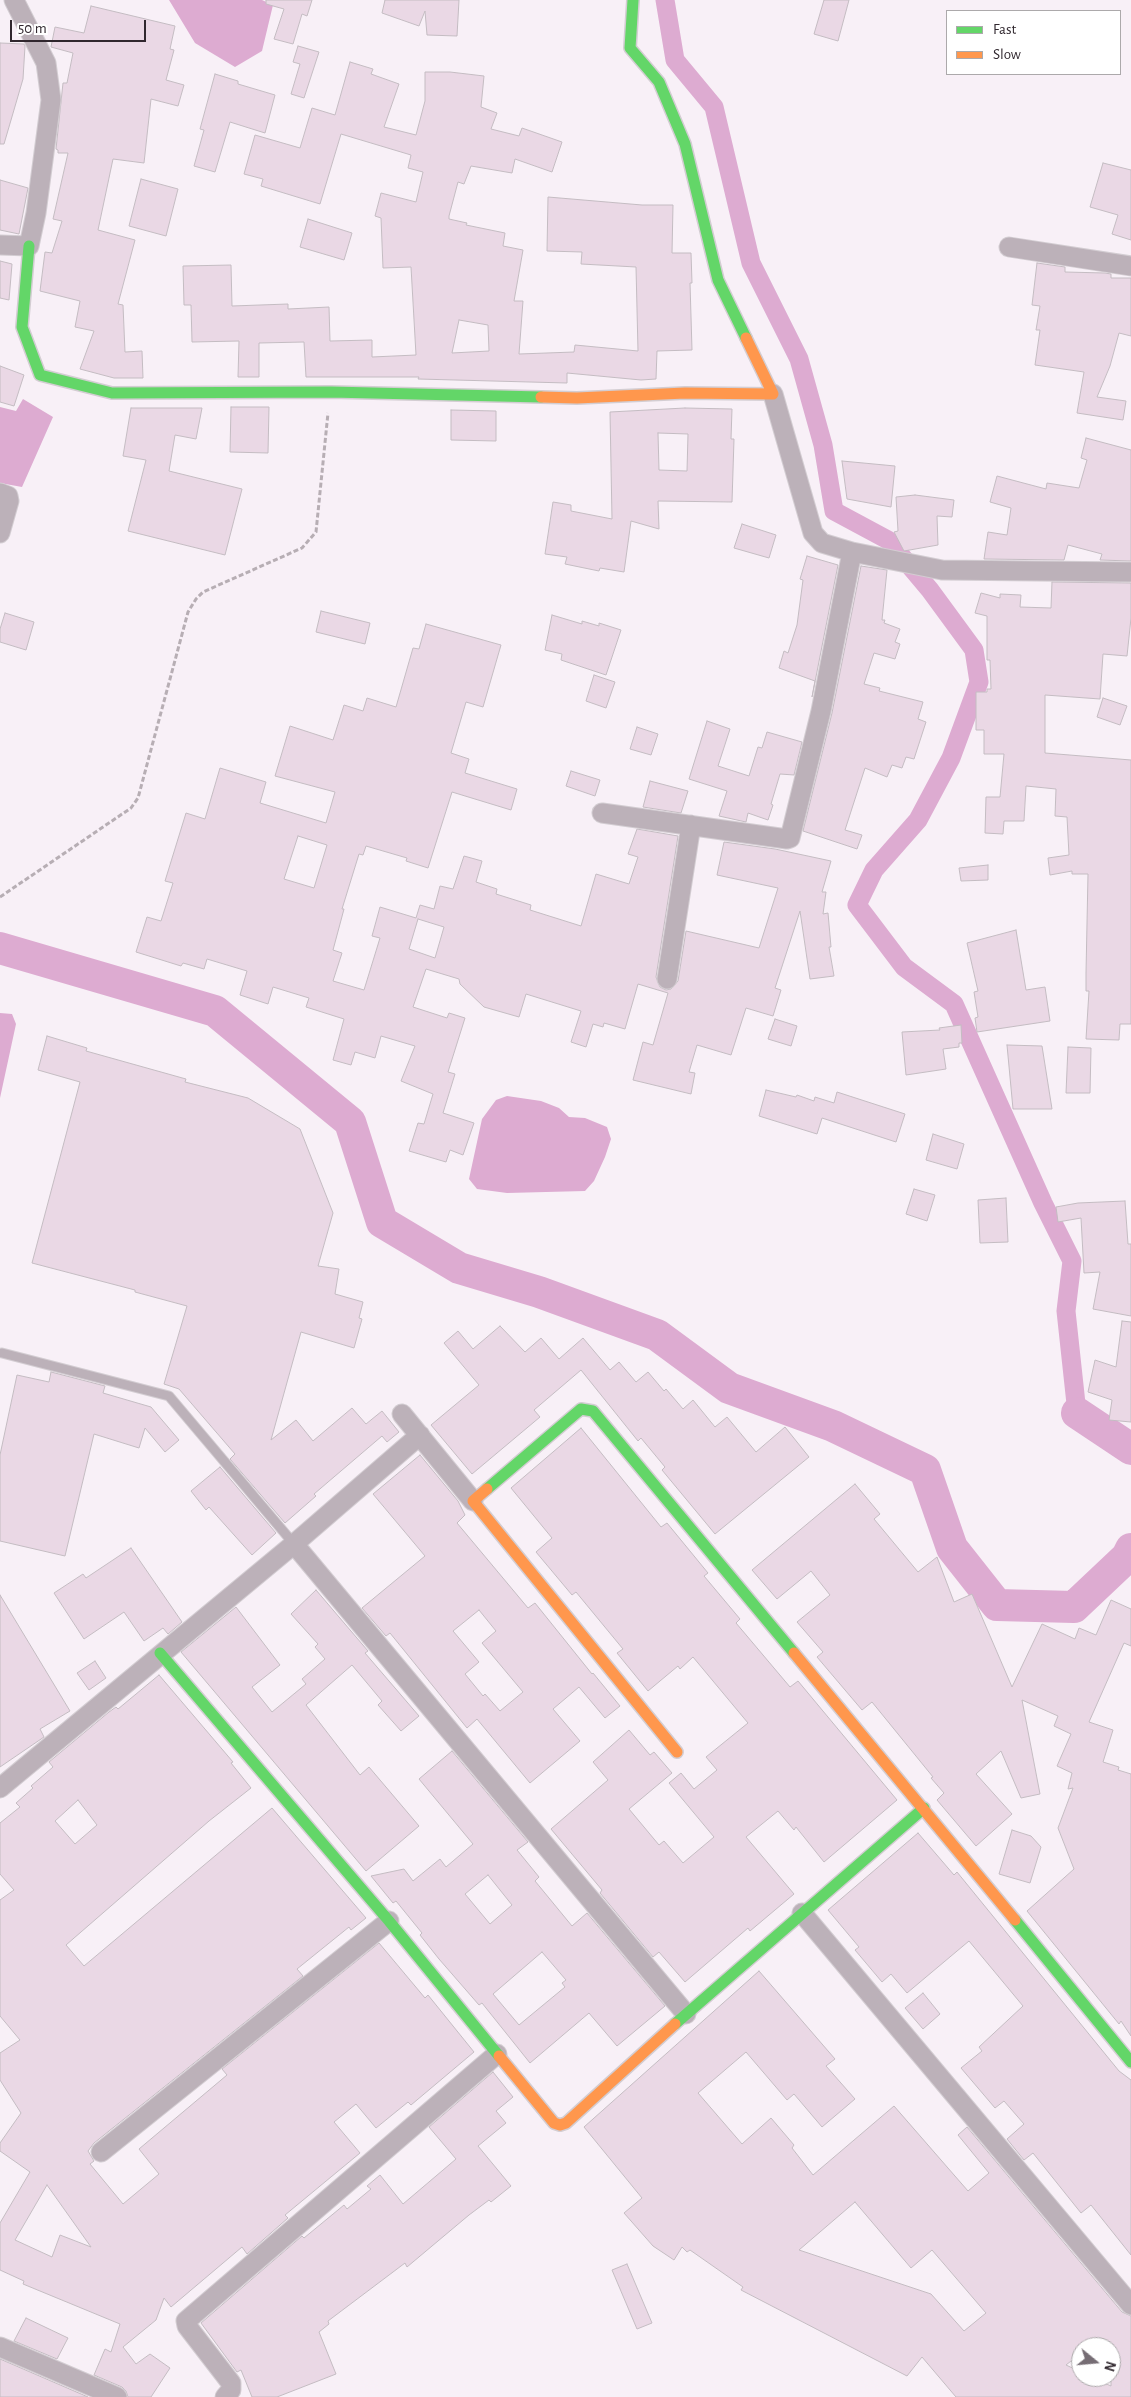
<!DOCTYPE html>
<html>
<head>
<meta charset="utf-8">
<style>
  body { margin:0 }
  #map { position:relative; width:1131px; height:2397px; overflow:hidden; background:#f8f0f7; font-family:"Alegreya Sans",sans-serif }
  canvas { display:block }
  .legend { position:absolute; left:946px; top:10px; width:175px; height:65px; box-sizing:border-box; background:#fff; border:1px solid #aca9ab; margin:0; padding:6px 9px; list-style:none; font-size:15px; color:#30272e }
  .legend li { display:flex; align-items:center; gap:10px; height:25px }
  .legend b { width:25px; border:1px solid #aca9ab }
  .north { position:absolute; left:1071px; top:2337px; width:50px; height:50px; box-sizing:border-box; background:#fff; border:1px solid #aca9ab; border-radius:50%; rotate:107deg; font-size:14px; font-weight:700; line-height:20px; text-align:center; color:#30272e }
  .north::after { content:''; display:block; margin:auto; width:18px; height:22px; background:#766d74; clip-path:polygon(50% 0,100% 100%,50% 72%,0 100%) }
  .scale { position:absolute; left:10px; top:20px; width:136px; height:22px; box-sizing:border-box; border:2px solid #30272e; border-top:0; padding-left:6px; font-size:15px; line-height:18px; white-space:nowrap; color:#30272e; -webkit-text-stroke:4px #fff; paint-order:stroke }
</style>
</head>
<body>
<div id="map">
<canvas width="1131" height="2397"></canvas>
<ul class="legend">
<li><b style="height:6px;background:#63d668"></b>Fast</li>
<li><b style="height:6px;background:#ff974d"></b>Slow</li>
</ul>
<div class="north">N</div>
<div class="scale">50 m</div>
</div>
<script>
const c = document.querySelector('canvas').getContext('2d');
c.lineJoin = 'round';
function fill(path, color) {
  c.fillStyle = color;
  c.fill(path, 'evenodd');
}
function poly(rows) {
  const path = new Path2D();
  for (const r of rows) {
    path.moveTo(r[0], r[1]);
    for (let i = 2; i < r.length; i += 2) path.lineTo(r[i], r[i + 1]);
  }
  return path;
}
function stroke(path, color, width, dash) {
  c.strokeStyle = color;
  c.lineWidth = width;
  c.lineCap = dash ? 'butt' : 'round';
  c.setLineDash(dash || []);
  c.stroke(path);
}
fill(poly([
  [169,0,262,0,273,5,262,51,235,67,195,43],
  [23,399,53,417,22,487,0,483,0,407,16,411],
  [0,1013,12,1014,16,1024,0,1098],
  [507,1096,541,1101,559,1108,569,1117,585,1118,607,1127,611,1139,605,1157,594,1181,585,1191,507,1193,477,1189,469,1179,482,1119,496,1100]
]), '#ddabd1');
stroke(poly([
  [665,0,675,60,714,107,751,263,799,359,823,445,834,511,888,540,930,590,974,650,979,682,951,758,918,820,874,870,857,905,904,967,954,1004,1043,1203,1072,1261,1066,1311,1077,1413]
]), '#ddabd1', 19);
stroke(poly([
  [0,948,215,1011,350,1122,382,1222,459,1268,539,1292,657,1335,729,1388,833,1426,925,1470,952,1548,997,1605,1074,1607,1127,1557,1131,1549],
  [1077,1413,1131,1449]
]), '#ddabd1', 32);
const building = poly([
  [266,0,312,0,307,16,302,14,293,44,274,39,284,9,266,4,266,0],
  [385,0,459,0,457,36,427,35,425,11,419,26,382,13,385,0],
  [824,0,849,0,838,41,814,34,824,0],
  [91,6,175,26,170,49,174,50,166,80,184,85,178,106,151,99,144,163,113,159,98,230,135,240,118,304,123,305,125,352,142,351,143,378,114,378,80,369,94,331,75,327,80,301,40,291,45,252,52,253,62,221,53,219,68,153,58,153,58,150,56,149,63,83,67,83,73,53,51,47,55,27,84,33,91,6],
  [0,43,24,44,25,46,23,79,4,144,0,144,0,43],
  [298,46,319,52,304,98,291,94,300,64,293,62,298,46],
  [350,62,373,69,371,74,399,84,384,127,416,135,425,101,425,72,450,72,484,76,481,107,497,113,491,129,519,136,522,128,562,142,552,172,515,159,512,173,471,166,464,184,458,182,449,216,449,219,467,223,466,225,505,233,503,246,523,250,514,301,523,301,519,354,574,352,575,345,638,351,636,267,581,264,582,252,547,251,548,197,642,205,673,205,672,253,691,253,692,283,690,283,692,350,657,351,656,379,641,380,567,373,567,383,418,379,419,377,306,377,304,342,259,343,259,377,238,377,239,341,192,342,191,305,184,305,183,266,231,265,232,306,288,304,288,309,329,307,330,341,372,340,372,357,416,355,411,267,383,268,381,218,375,216,381,193,416,202,423,172,408,168,411,155,341,134,320,204,261,186,263,179,244,174,255,135,300,148,312,108,335,115,350,62],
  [459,320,488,325,489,351,452,353,459,320],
  [215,74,238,81,238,84,275,95,265,133,230,122,215,172,194,166,204,130,200,129,215,74],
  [1103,163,1131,170,1131,240,1112,234,1118,215,1090,207,1103,163],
  [141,179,178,189,166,236,129,226,141,179],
  [0,180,28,188,19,234,0,230,0,180],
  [308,219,352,233,344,260,300,247,308,219],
  [0,261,12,264,9,300,0,298,0,261],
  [1037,263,1065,267,1065,272,1105,273,1111,274,1111,278,1131,278,1131,336,1119,333,1110,366,1097,397,1126,401,1123,420,1077,413,1084,372,1035,365,1040,330,1036,330,1040,306,1032,305,1037,263],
  [0,366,24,375,14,406,0,402,0,366],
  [231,407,269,407,268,453,230,452,231,407],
  [131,408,202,408,196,439,175,435,169,471,242,489,225,555,128,531,146,460,123,456,131,408],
  [685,408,732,409,731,439,734,439,732,502,658,501,659,529,631,521,624,572,600,568,599,571,565,564,567,557,545,554,553,502,571,505,571,511,612,519,610,412,685,408],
  [658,433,688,434,687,471,659,470,658,433],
  [451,410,496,411,496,441,451,440,451,410],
  [1086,438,1131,450,1131,561,1100,560,1102,554,1068,545,1064,560,984,559,988,532,1007,535,1011,508,990,502,997,476,1046,489,1047,483,1079,488,1087,460,1081,458,1086,438],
  [842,461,895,466,891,507,847,499,842,461],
  [915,495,954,500,952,517,937,516,938,545,904,551,894,532,898,531,896,497,915,495],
  [742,524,776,535,769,558,734,548,742,524],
  [807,556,838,565,812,697,815,681,779,668,784,651,788,653,797,625,803,580,800,579,807,556],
  [861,566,887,570,882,620,885,620,884,623,900,629,895,642,900,644,895,659,874,653,864,684,880,688,879,691,923,702,918,719,926,722,914,759,906,757,902,768,892,765,887,777,865,768,845,830,862,835,857,849,803,831,832,713,861,566],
  [1052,582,1131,583,1131,618,1127,656,1103,654,1100,699,1045,695,1045,753,1131,760,1131,1024,1120,1024,1119,1040,1086,1039,1089,991,1086,991,1086,973,1088,874,1072,874,1072,871,1050,875,1048,858,1069,855,1067,817,1055,816,1056,789,1026,786,1024,821,1004,821,1003,834,985,833,986,797,1000,797,1004,754,984,754,984,730,976,730,976,692,987,692,987,689,991,689,990,660,987,660,987,616,975,613,981,593,1000,598,1000,594,1021,595,1020,607,1051,608,1052,582],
  [321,611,370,623,365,644,316,632,321,611],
  [5,613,34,622,26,650,0,642,0,629,5,613],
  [552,615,582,624,582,621,599,626,599,623,621,630,606,675,561,660,562,654,545,650,552,615],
  [426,624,501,645,483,707,466,702,451,753,469,759,465,773,517,789,511,810,452,792,428,868,406,861,407,858,366,846,363,855,359,854,342,909,344,909,333,950,342,953,333,981,364,990,380,938,372,936,380,907,416,918,420,905,434,909,440,886,453,889,464,856,482,861,476,882,497,889,496,894,531,905,530,910,581,926,596,874,629,884,638,857,628,854,637,829,678,836,656,977,660,987,666,990,671,989,678,981,686,931,759,948,778,888,717,875,724,842,775,849,831,861,822,892,826,892,823,914,828,913,831,947,829,947,834,976,810,979,800,911,775,988,781,990,773,1016,746,1008,731,1055,697,1045,689,1072,695,1073,691,1094,633,1080,643,1042,653,1045,668,993,638,984,625,1029,604,1023,603,1027,593,1024,586,1047,571,1042,581,1011,526,994,519,1017,484,1007,460,984,459,979,426,969,413,1007,447,1018,449,1013,465,1018,448,1072,455,1074,443,1113,474,1123,463,1155,450,1150,446,1162,409,1151,418,1123,424,1124,433,1094,401,1081,415,1046,381,1036,375,1058,355,1052,351,1065,333,1060,344,1019,306,1007,309,998,273,987,268,1004,240,995,247,971,207,959,204,969,183,963,181,966,136,952,147,917,161,921,173,883,165,881,186,813,205,819,220,768,266,782,260,803,326,823,335,792,275,776,290,726,333,740,344,705,363,711,367,698,396,707,413,648,419,649,426,624],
  [298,836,327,845,314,888,284,879,298,836],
  [418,919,444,927,435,958,409,949,418,919],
  [594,675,615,682,606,708,586,701,594,675],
  [1103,698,1127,706,1120,725,1097,717,1103,698],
  [707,721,730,729,718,766,749,776,758,747,762,748,767,732,802,742,794,775,780,774,771,804,773,805,768,820,748,813,746,822,719,816,727,791,689,779,707,721],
  [637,727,658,734,651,755,630,749,637,727],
  [571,771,600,780,595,796,566,786,571,771],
  [650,781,688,791,681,813,643,807,650,781],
  [988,865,988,880,961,881,959,868,988,865],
  [1016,930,1026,990,1045,987,1050,1021,977,1032,975,1018,978,1017,974,992,978,991,967,943,1016,930],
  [775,1019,797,1026,791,1046,768,1039,775,1019],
  [961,1025,962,1043,959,1043,959,1047,943,1049,946,1069,906,1075,902,1032,940,1030,939,1028,961,1025],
  [47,1036,87,1048,86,1051,186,1079,185,1082,248,1098,300,1129,333,1213,318,1266,339,1269,335,1294,363,1302,359,1318,362,1319,354,1348,301,1332,271,1440,296,1420,313,1441,352,1408,366,1424,382,1411,399,1432,387,1442,382,1436,314,1494,316,1496,285,1523,230,1459,235,1454,179,1389,164,1384,187,1306,135,1292,135,1290,32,1263,80,1082,38,1070,47,1036],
  [1007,1045,1042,1046,1052,1109,1013,1109,1007,1045],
  [1068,1047,1091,1048,1090,1093,1066,1093,1068,1047],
  [766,1090,796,1097,797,1095,814,1101,815,1097,834,1103,837,1092,905,1114,896,1142,822,1118,817,1134,759,1116,766,1090],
  [933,1134,964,1144,957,1169,926,1160,933,1134],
  [914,1189,935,1195,927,1221,906,1214,914,1189],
  [1006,1198,1008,1242,980,1243,978,1200,1006,1198],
  [1125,1201,1128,1244,1131,1244,1131,1316,1093,1309,1100,1272,1084,1273,1081,1218,1058,1222,1056,1207,1078,1203,1125,1201],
  [1122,1321,1131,1322,1131,1422,1109,1420,1112,1400,1088,1392,1095,1360,1116,1367,1122,1321],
  [500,1326,525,1352,541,1338,559,1359,583,1338,610,1370,619,1362,636,1382,648,1372,664,1391,666,1389,683,1409,693,1400,715,1427,727,1417,756,1452,785,1427,809,1457,715,1534,662,1470,665,1467,641,1438,638,1441,581,1370,534,1410,540,1417,472,1474,431,1425,479,1385,444,1343,458,1331,473,1349,500,1326],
  [51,1372,105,1386,103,1393,151,1407,179,1440,165,1452,145,1428,139,1448,94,1434,65,1556,0,1541,0,1455,17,1375,49,1382,51,1372],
  [581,1428,661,1527,667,1523,708,1573,704,1576,740,1619,736,1623,790,1687,798,1681,897,1800,824,1862,796,1827,794,1830,778,1811,746,1837,794,1894,750,1931,748,1928,685,1982,659,1952,653,1957,600,1893,602,1890,551,1829,608,1780,593,1762,629,1730,650,1755,654,1752,672,1773,629,1809,659,1845,664,1841,683,1863,714,1837,669,1783,681,1773,694,1789,717,1770,706,1757,748,1723,693,1657,680,1669,678,1666,648,1691,617,1653,623,1649,576,1592,572,1595,536,1552,552,1538,511,1488,581,1428],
  [420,1455,458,1501,465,1515,457,1523,528,1608,535,1603,592,1674,593,1673,620,1706,605,1718,579,1687,553,1709,580,1741,530,1783,477,1719,467,1728,390,1633,386,1636,362,1608,425,1556,373,1494,420,1455],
  [479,1610,496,1631,482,1643,523,1692,500,1711,485,1694,483,1696,465,1674,479,1662,453,1631,479,1610],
  [220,1467,276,1533,252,1555,209,1507,206,1510,191,1491,220,1467],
  [855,1484,880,1514,874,1519,918,1572,937,1557,954,1602,972,1594,1012,1687,1042,1624,1075,1639,1079,1628,1096,1635,1111,1600,1131,1609,1131,1646,1124,1643,1089,1722,1113,1730,1103,1762,1119,1767,1118,1770,1131,1774,1131,2036,1121,2021,1119,2024,1027,1911,1074,1869,1058,1828,1073,1788,1068,1789,1072,1773,1057,1766,1071,1734,1054,1726,1058,1716,1022,1700,1040,1794,1021,1798,1001,1751,976,1774,1012,1814,976,1846,937,1800,944,1793,931,1778,933,1777,872,1702,862,1710,817,1657,823,1652,797,1622,830,1595,811,1571,777,1599,752,1570,855,1484],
  [131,1548,182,1622,168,1634,163,1628,144,1641,124,1612,84,1639,54,1593,83,1574,86,1578,131,1548],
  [316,1590,368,1651,365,1653,419,1716,401,1731,378,1705,382,1701,352,1665,306,1705,360,1775,369,1767,419,1826,366,1871,181,1652,236,1607,280,1665,252,1687,272,1712,306,1684,302,1679,325,1659,315,1647,318,1644,291,1614,316,1590],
  [0,1595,70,1711,40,1729,44,1737,0,1767,0,1595],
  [95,1661,106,1678,89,1690,77,1673,95,1661],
  [159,1675,233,1762,231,1763,251,1788,209,1821,66,1945,84,1966,272,1808,366,1918,351,1930,349,1927,297,1969,303,1976,94,2143,88,2151,94,2161,90,2164,123,2204,159,2174,139,2149,227,2075,222,2069,379,1943,425,1998,428,1995,474,2052,411,2105,408,2102,376,2128,356,2104,334,2122,360,2153,285,2215,288,2218,247,2254,242,2247,171,2307,164,2298,156,2320,123,2347,136,2364,150,2354,170,2368,151,2397,128,2397,126,2391,122,2387,94,2375,105,2349,111,2352,120,2324,23,2284,24,2281,0,2270,0,2223,30,2172,0,2151,0,2143,21,2113,0,2080,0,2053,20,2040,0,2016,0,1900,14,1890,0,1874,0,1823,20,1807,16,1803,33,1788,31,1786,53,1767,49,1762,109,1712,116,1707,118,1709,159,1675],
  [78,1800,97,1825,75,1844,55,1821,78,1800],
  [47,2185,91,2247,60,2235,52,2257,15,2240,47,2185],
  [452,1751,528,1842,517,1850,539,1877,535,1881,572,1926,587,1913,665,2006,617,2046,589,2013,530,2063,482,2003,479,2005,439,1959,420,1935,422,1933,396,1901,393,1903,371,1876,404,1869,413,1881,440,1859,446,1867,473,1844,419,1779,452,1751],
  [488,1875,512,1905,490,1924,465,1894,488,1875],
  [542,1952,566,1980,562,1983,565,1987,519,2025,493,1994,542,1952],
  [1012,1830,1031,1836,1041,1847,1030,1883,999,1874,1012,1830],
  [918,1833,954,1875,957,1872,1119,2071,1131,2080,1131,2255,1091,2205,1081,2213,1033,2153,1024,2160,1007,2139,1024,2124,1004,2101,995,2108,961,2068,982,2051,979,2047,1023,2006,969,1941,907,1993,891,1974,882,1982,855,1950,859,1947,828,1910,918,1833],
  [759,1971,835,2059,826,2066,855,2099,822,2127,794,2094,787,2100,746,2052,698,2093,742,2144,771,2118,794,2145,792,2148,813,2175,894,2106,968,2191,989,2173,958,2135,967,2127,1122,2312,1131,2316,1131,2397,956,2397,922,2357,907,2376,741,2290,743,2287,690,2250,687,2252,682,2247,674,2260,653,2246,624,2213,642,2198,584,2127,759,1971],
  [855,2202,911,2268,932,2250,986,2313,964,2331,931,2294,799,2250,855,2202],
  [1081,2347,1111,2347,1111,2386,1091,2377,1081,2377,1081,2372,1066,2365,1081,2353,1081,2347],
  [923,1993,940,2014,923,2029,905,2008,923,1993],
  [493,2072,513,2097,496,2111,506,2123,478,2146,511,2186,491,2202,489,2200,469,2215,407,2267,405,2263,328,2321,329,2324,319,2332,336,2374,277,2397,252,2397,241,2370,237,2372,201,2323,302,2236,304,2238,344,2205,347,2209,371,2189,367,2186,380,2175,403,2204,436,2176,456,2159,429,2127,493,2072],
  [627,2264,652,2323,637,2329,612,2270,627,2264],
  [26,2318,68,2338,57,2359,14,2341,26,2318],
  [0,2359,88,2397,0,2397,0,2359]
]);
fill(building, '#ead8e5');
stroke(building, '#c4bcc2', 1);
const lane = poly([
  [2,1353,169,1396,294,1544]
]);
const street = poly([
  [0,245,29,246,36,213,51,100,46,63,14,0],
  [1009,247,1131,266],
  [773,394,813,533,822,543,852,552,942,570,1131,572],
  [0,493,8,496,9,501,0,533],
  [602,813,787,839,790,838,821,711,852,552],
  [667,979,691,825],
  [402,1414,473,1501],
  [294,1544,686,2014],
  [0,1788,294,1544,420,1435],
  [802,1913,1131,2305],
  [101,2152,389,1921],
  [0,2347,117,2397],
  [225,2397,231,2390,231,2383,187,2326,186,2321,497,2054]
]);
const fast = poly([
  [633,0,630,48,659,82,685,144,718,280,746,338],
  [29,246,22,327,40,375,112,393,331,392,541,397],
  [487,1489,581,1409,593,1411,794,1653],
  [160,1653,389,1921,499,2056],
  [1015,1920,1131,2062],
  [675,2024,924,1808]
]);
const slow = poly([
  [541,397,577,398,685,393,773,394,746,338],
  [487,1489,473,1501,677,1752],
  [794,1653,1015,1920],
  [499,2056,554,2123,560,2125,566,2123,675,2024]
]);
stroke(lane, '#d3cdd2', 11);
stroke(street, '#d3cdd2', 21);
stroke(fast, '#d3cdd2', 14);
stroke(slow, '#d3cdd2', 14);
stroke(poly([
  [0,897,131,808,138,798,188,612,196,599,203,592,302,548,316,532,328,413]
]), '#b7aeb4', 3, [5, 2.5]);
stroke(lane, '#bcb1b9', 9);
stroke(street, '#bcb1b9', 19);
stroke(fast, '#63d668', 11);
stroke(slow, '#ff974d', 11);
</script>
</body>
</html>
